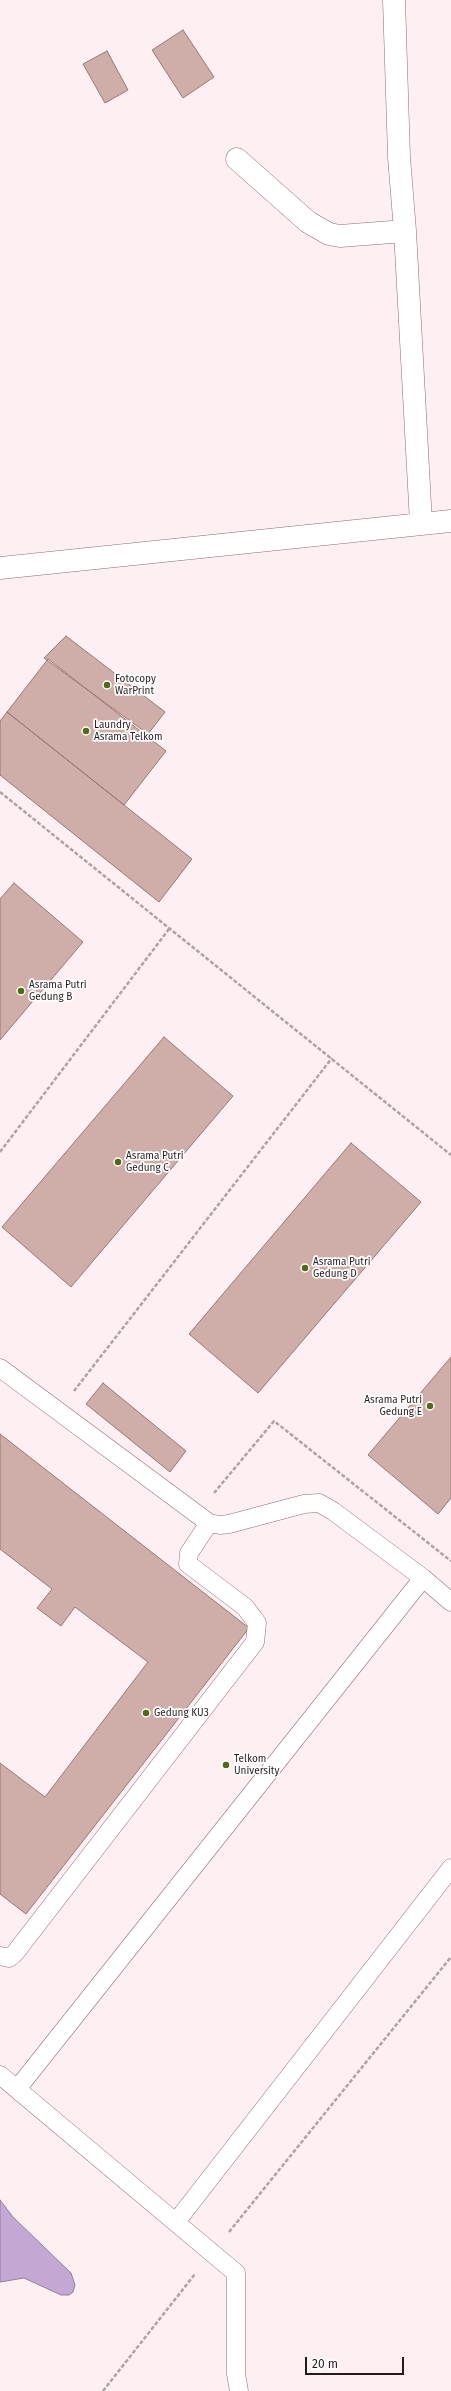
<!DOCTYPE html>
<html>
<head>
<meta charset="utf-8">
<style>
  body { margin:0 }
  #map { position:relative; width:451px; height:2391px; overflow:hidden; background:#feeff2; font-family:"Fira Sans",sans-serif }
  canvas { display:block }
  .scale { position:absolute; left:305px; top:2357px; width:99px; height:18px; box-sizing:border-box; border:2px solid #261a1d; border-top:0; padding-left:5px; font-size:12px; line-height:14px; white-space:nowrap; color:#261a1d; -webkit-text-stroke:3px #fff; paint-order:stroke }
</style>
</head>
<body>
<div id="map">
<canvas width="451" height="2391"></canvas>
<div class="scale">20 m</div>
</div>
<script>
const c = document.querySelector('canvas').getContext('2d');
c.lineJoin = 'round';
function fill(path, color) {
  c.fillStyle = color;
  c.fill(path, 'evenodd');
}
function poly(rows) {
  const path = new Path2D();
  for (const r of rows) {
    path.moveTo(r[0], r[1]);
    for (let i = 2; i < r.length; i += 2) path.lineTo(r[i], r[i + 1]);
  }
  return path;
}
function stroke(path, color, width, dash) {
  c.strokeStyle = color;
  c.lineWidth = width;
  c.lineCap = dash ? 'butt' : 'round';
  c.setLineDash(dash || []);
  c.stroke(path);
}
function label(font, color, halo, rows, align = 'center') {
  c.font = font + ' "Fira Sans",sans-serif';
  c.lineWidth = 3.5;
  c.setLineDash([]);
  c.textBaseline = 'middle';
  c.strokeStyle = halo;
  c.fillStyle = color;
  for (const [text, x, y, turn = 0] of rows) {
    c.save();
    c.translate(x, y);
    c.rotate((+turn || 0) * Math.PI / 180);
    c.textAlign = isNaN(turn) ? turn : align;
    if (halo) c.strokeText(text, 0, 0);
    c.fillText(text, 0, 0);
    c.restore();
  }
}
const water = poly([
  [0,2200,13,2217,71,2273,75,2285,73,2292,69,2295,61,2295,24,2278,0,2282,0,2200]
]);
fill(water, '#c4a7d3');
stroke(water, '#957d9c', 1);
const building = poly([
  [183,30,214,77,183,98,152,50,183,30],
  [107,51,128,90,105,103,83,64,107,51],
  [66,636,165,712,148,734,44,658,66,636],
  [48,659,166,751,124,805,7,712,48,659],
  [7,712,192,859,159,902,0,775,0,721,7,712],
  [14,883,83,942,0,1040,0,899,14,883],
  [164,1037,233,1096,71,1287,2,1227,164,1037],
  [351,1143,421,1202,258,1393,189,1334,351,1143],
  [451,1357,451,1498,438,1514,368,1455,451,1357],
  [103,1383,186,1451,170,1472,86,1404,103,1383],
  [0,1434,249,1628,26,1914,0,1894,0,1763,45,1797,148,1662,75,1607,61,1626,37,1608,52,1589,0,1549,0,1434]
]);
fill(building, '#cfada9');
stroke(building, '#987874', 1);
const lane = poly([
  [0,1368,209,1523,220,1525,229,1524,304,1504,319,1503,333,1511,423,1578,451,1602],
  [0,1956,9,1958,15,1953,255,1642,257,1623,245,1607,188,1564,189,1553,209,1523],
  [0,2075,236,2273,236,2374,239,2391],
  [17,2089,423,1578],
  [176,2222,451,1868]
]);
const street = poly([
  [394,0,399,157,405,231,421,523],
  [237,159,308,222,329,234,340,236,405,231],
  [0,568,451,521]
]);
stroke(lane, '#8b6d74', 19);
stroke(street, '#8b6d74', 23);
stroke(poly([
  [0,792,451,1155],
  [0,1152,169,929],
  [74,1391,332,1058],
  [214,1493,274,1421,451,1561],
  [229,2232,451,1957],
  [103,2391,195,2274]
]), '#afa1a4', 2.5, [4, 2]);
stroke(lane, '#fff', 18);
stroke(street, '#fff', 22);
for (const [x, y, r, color] of [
  [107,685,4,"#536918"],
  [86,731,4,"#536918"],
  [21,991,4,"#536918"],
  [118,1162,4,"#536918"],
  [305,1268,4,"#536918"],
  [430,1406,4,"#536918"],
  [146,1713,4,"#536918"],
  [226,1765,4,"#536918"]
]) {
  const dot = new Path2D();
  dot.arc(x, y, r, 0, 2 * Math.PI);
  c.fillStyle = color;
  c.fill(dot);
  stroke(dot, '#fff', 1.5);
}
label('10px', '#261a1d', '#fff', [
  ["Fotocopy",115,679],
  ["WarPrint",115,691],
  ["Laundry",94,725],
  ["Asrama Telkom",94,737],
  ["Asrama Putri",29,985],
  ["Gedung B",29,997],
  ["Asrama Putri",126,1156],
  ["Gedung C",126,1168],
  ["Asrama Putri",313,1262],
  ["Gedung D",313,1274],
  ["Asrama Putri",422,1400,"right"],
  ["Gedung E",422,1412,"right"],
  ["Gedung KU3",154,1713],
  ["Telkom",234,1759],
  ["University",234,1771]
], 'left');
</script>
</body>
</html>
